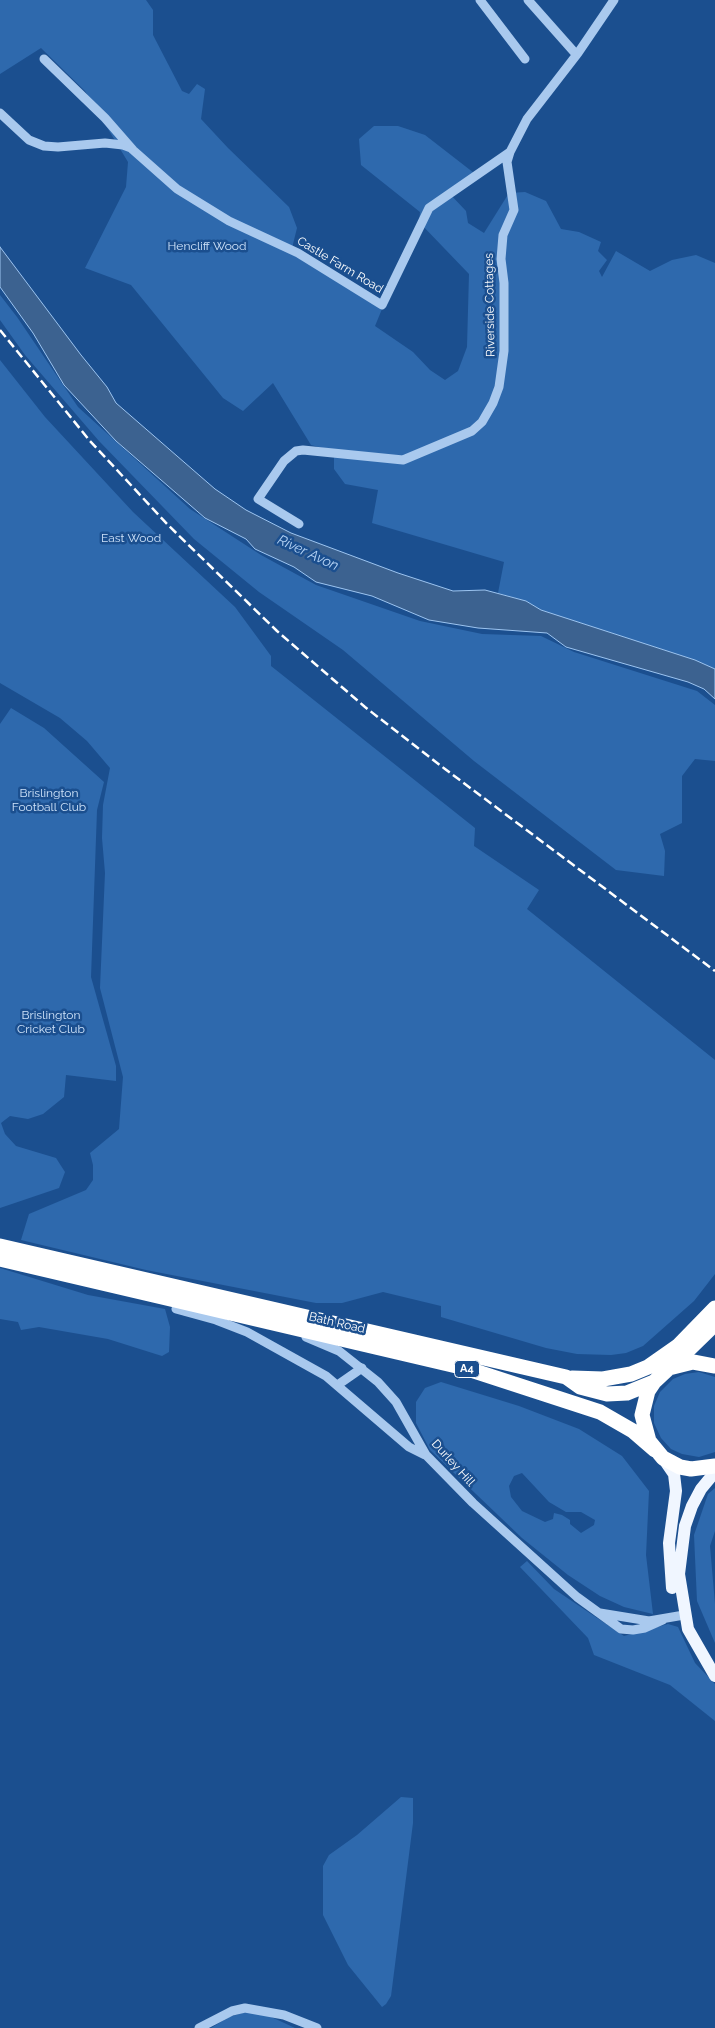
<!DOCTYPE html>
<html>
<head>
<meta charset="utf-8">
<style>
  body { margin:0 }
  canvas { display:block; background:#1b4f8f }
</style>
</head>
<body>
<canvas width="715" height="2028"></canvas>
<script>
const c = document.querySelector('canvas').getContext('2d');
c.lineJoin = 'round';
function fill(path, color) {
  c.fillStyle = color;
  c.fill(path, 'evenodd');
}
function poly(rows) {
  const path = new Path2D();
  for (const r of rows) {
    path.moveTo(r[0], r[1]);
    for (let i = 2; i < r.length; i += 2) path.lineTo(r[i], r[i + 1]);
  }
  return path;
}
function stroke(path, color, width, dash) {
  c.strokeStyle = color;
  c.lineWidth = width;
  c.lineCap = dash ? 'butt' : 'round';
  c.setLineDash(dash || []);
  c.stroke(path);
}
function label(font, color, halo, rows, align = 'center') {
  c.font = font + ' Raleway,sans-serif';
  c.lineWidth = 5;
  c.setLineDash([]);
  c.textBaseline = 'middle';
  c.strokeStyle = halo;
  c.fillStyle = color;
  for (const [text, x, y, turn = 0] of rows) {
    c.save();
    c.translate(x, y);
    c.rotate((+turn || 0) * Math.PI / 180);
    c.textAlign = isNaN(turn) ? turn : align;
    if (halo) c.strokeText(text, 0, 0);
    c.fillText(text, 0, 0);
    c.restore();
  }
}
fill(poly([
  [0,0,146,0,153,10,153,35,182,91,189,94,197,84,205,89,201,119,228,148,289,207,297,228,291,252,382,309,375,326,413,352,430,370,445,380,458,371,467,347,469,274,419,222,420,212,361,165,359,139,374,126,398,126,425,135,474,173,448,192,466,211,468,223,484,233,509,193,525,192,546,201,561,229,579,232,601,242,598,251,607,260,599,271,602,277,616,251,650,271,672,260,696,255,715,263,715,669,695,660,541,610,526,601,498,593,504,562,372,523,378,490,345,484,334,469,334,451,311,445,273,383,243,411,223,398,131,285,85,268,126,187,128,162,85,91,41,48,0,74],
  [0,295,17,317,78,407,190,509,261,555,316,585,420,621,482,634,541,636,574,652,697,691,715,705,715,761,695,759,682,776,682,823,660,834,665,851,664,876,616,870,474,761,343,650,259,592,194,539,99,441,25,355,0,320],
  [0,360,45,417,133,512,235,607,271,656,271,666,475,828,474,846,539,890,527,909,715,1060,715,1274,694,1301,643,1346,626,1353,611,1355,577,1354,546,1348,441,1317,441,1306,383,1292,342,1303,316,1303,146,1270,21,1240,29,1214,86,1190,93,1180,93,1165,90,1153,119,1129,123,1077,100,988,105,873,102,838,103,805,110,768,87,741,60,718,0,683],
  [11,708,44,728,104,782,97,810,91,977,116,1066,116,1081,66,1075,64,1097,43,1114,28,1119,10,1116,1,1123,5,1134,16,1146,56,1158,65,1172,59,1188,0,1208,0,724],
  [0,1268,88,1295,165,1309,170,1327,169,1352,162,1356,108,1339,39,1327,21,1330,18,1322,0,1319],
  [699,1372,715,1377,715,1452,699,1457,682,1454,671,1449,661,1438,654,1423,654,1406,660,1392,673,1379,685,1374],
  [441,1382,519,1406,579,1429,622,1456,649,1491,646,1555,653,1614,624,1607,600,1596,568,1575,522,1538,430,1450,416,1423,416,1402,425,1388],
  [522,1473,549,1502,566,1512,581,1512,595,1520,594,1525,581,1533,570,1524,570,1520,562,1515,554,1513,553,1519,545,1522,522,1511,511,1497,509,1486,514,1476],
  [715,1488,715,1531,710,1546,715,1604,715,1643,697,1601,694,1535,708,1494],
  [527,1561,554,1589,624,1636,668,1624,678,1627,695,1663,715,1684,715,1721,670,1685,594,1655,588,1638,520,1567],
  [401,1797,413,1798,413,1823,391,1996,386,2004,382,2007,348,1965,323,1915,323,1866,329,1855,357,1835],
  [246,2012,267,2015,295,2028,211,2028,229,2017]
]), '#2e69ad');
const water = poly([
  [0,247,81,355,107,387,116,403,215,489,246,510,291,533,398,573,453,591,485,590,526,601,541,610,695,660,715,669,715,699,704,689,688,682,566,647,547,633,478,628,429,620,372,596,316,582,294,567,255,549,246,539,205,518,116,441,64,385,33,333,0,287,0,247]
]);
fill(water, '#3c6290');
stroke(water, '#9cc4f0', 1);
stroke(poly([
  [480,0,525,59],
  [528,0,575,53,578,53],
  [44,59,105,118,133,150,177,189,229,221,298,253,382,305,429,208,510,152,527,119,578,53,614,0],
  [0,113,29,140,44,146,58,147,105,143,123,145,131,148],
  [299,524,258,499,284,461,296,451,303,450,403,460,472,431,482,422,493,403,499,387,504,351,504,283,501,259,503,235,514,210,507,162,510,152],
  [176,1309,216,1320,247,1332,326,1376,409,1447,425,1455],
  [306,1337,339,1351,378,1382,396,1402,426,1455,473,1503,577,1597,621,1629,633,1630,645,1628,663,1620],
  [339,1384,362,1368],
  [600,1613,649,1621,684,1615],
  [199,2028,232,2011,245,2008,284,2015,317,2028]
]), '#a9c9ee', 9);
stroke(poly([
  [663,1458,674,1474,676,1491,669,1543,672,1588],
  [715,1472,701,1489,692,1506,685,1526,679,1574,688,1629,715,1676]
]), '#f0f6ff', 12);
stroke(poly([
  [0,1246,566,1377,580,1387,607,1394,627,1393,654,1382],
  [0,1259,465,1368,600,1412,633,1431,655,1450],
  [673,1365,715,1324],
  [715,1366,693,1362,669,1368,654,1382,648,1391,642,1415,649,1441,663,1458,680,1467,691,1469,715,1466],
  [572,1378,603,1379,631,1374,648,1367,678,1346,715,1308]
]), '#fff', 15);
stroke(poly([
  [0,330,90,441,168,525,277,631,365,707,445,769,715,971]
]), '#fff', 2.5, [9, 4]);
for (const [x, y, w] of [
  [467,1369,25]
]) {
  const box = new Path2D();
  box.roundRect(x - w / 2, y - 8.5, w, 17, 4);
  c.fillStyle = '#1b4f8f';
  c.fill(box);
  stroke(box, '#fff', 1);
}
label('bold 11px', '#fff', null, [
  ["A4",467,1369]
]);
label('12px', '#cfe3fa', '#1b4f8f', [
  ["Hencliff Wood",207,246],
  ["East Wood",131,538],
  ["Brislington",49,793],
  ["Football Club",49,807],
  ["Brislington",51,1015],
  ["Cricket Club",51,1029]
]);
label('12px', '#fff', '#1b4f8f', [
  ["Castle Farm Road",340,265,31],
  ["Riverside Cottages",490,305,-91],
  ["Bath Road",337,1323,13],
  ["Durley Hill",453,1463,48]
]);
label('italic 14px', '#b5d3f5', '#1b4f8f', [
  ["River Avon",308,553,25]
]);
</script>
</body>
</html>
